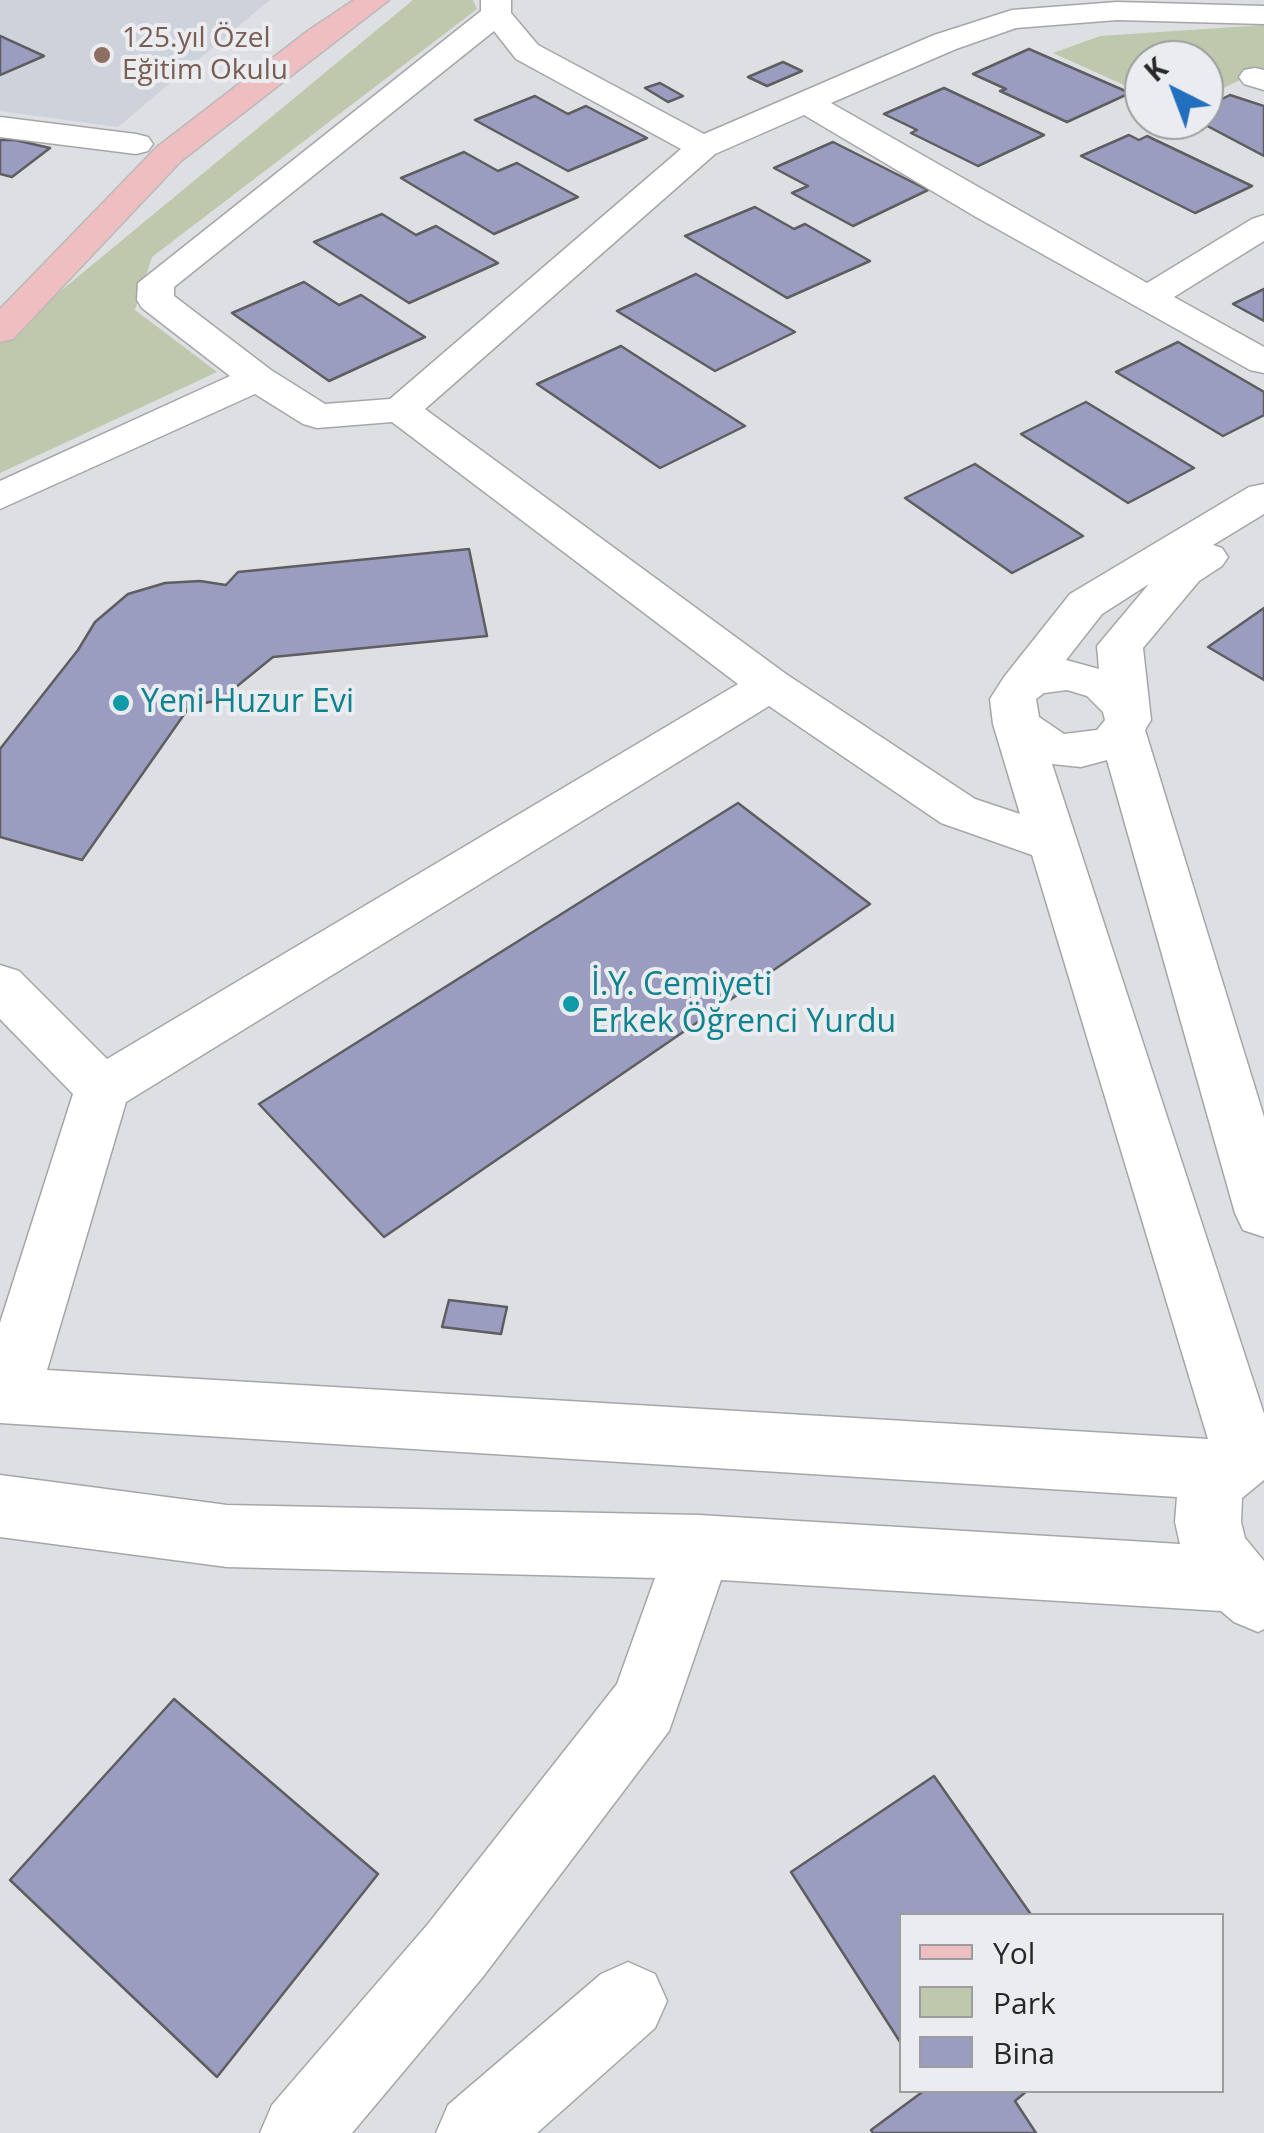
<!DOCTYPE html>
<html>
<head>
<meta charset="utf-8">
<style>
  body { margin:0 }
  #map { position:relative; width:1264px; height:2133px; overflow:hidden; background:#dedfe2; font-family:"Open Sans",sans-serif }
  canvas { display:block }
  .legend { position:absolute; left:899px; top:1913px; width:325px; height:180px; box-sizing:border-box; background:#ebecef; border:2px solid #9d9d9f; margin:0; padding:12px 18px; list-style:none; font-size:30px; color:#272728 }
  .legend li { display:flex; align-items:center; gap:20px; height:50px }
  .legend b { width:50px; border:2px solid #9d9d9f }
  .north { position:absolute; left:1124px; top:40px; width:100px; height:100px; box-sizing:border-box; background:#ebecef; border:2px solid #9d9d9f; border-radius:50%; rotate:318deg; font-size:28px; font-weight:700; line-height:40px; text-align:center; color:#272728 }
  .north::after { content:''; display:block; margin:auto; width:35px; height:45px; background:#216fbe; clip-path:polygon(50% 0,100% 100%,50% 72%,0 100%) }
</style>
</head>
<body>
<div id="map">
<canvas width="1264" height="2133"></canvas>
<ul class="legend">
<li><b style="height:12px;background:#eebec1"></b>Yol</li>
<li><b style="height:28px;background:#bdc8ad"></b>Park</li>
<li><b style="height:28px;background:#9a9cc0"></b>Bina</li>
</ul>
<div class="north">K</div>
</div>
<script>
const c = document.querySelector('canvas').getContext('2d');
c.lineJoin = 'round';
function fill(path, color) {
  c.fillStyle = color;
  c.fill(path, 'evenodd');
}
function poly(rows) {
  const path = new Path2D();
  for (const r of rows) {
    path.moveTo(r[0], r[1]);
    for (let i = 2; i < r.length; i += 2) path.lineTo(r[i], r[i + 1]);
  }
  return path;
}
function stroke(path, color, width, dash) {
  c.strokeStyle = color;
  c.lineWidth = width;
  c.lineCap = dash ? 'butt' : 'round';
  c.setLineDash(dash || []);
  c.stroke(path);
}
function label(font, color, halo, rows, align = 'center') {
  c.font = font + ' "Open Sans",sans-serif';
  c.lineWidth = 8;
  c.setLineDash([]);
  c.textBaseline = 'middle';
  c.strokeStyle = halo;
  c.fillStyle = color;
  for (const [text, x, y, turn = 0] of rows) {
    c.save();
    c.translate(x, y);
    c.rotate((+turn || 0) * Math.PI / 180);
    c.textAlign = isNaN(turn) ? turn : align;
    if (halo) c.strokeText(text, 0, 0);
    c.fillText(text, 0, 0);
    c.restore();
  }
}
fill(poly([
  [0,0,270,0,118,127,0,111]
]), '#ced2da');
fill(poly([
  [413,0,473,0,477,9,152,257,135,310,217,372,0,473,0,341],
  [1264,25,1264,69,1204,97,1204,60,1144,60,1144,94,1053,53,1100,36]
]), '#bdc8ad');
const building = poly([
  [0,36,44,56,0,75,0,36],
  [1029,49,1130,93,1067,122,1000,91,1006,89,973,74,1029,49],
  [783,62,802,71,767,86,748,77,783,62],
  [660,83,683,96,668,102,645,88,660,83],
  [944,88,1044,135,978,166,911,133,917,130,884,114,944,88],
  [1230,95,1264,106,1264,156,1196,120,1204,120,1204,108,1230,95],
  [535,96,568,114,586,106,647,138,568,171,475,120,535,96],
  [1129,135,1139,140,1147,136,1252,186,1195,213,1081,156,1129,135],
  [0,140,15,140,50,148,12,177,0,174,0,140],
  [833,142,928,190,853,226,792,193,808,186,774,168,833,142],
  [464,152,498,171,517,163,578,197,494,234,401,178,464,152],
  [755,207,794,229,805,224,870,261,787,298,685,236,755,207],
  [382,214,416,235,436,226,498,263,409,303,314,242,382,214],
  [696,274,795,332,715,371,617,311,696,274],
  [304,282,339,305,361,295,425,337,329,381,232,313,304,282],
  [1264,289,1264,321,1233,304,1264,289],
  [1178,342,1264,392,1264,415,1223,436,1116,372,1178,342],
  [621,346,745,426,660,468,537,384,621,346],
  [1086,402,1194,468,1128,503,1021,434,1086,402],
  [975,464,1083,536,1012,573,905,498,975,464],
  [469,549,487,636,273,657,220,700,190,706,82,860,0,837,0,749,78,650,95,622,128,594,165,583,200,581,226,585,238,572,469,549],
  [1264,608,1264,680,1208,647,1264,608],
  [738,803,870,904,384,1237,259,1104,738,803],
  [449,1300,507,1307,501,1334,442,1327,449,1300],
  [174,1699,378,1874,217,2077,10,1880,174,1699],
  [934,1776,1032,1916,902,1916,902,2045,791,1872,934,1776],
  [925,2090,1028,2090,1015,2101,1036,2133,873,2133,871,2130,925,2090]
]);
fill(building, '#9a9cc0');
stroke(building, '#5e5e60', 2.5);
const minor = poly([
  [481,0,511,0,511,13,538,45,704,134,934,35,1012,10,1117,2,1264,6,1264,24,1117,20,1016,28,956,49,831,103,1147,283,1252,219,1264,215,1264,241,1174,297,1264,347,1264,373,1250,370,976,217,804,115,715,154,425,409,786,674,975,799,1020,814,993,724,990,699,1004,677,1070,594,1249,487,1264,484,1264,514,1213,545,1222,548,1228,557,1222,566,1199,581,1143,648,1151,720,1145,730,1264,1117,1264,1237,1243,1230,1235,1213,1107,760,1081,767,1052,764,1264,1414,1264,1480,1242,1498,1241,1522,1245,1538,1264,1561,1264,1629,1258,1632,1234,1622,1221,1611,721,1580,669,1731,482,1978,352,2133,260,2133,272,2105,428,1924,617,1684,655,1578,227,1567,0,1537,0,1475,227,1505,699,1515,1180,1544,1175,1522,1177,1497,0,1423,0,1323,73,1094,0,1019,0,965,19,971,107,1059,738,684,392,422,317,428,303,424,255,394,0,509,0,481,230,376,142,308,137,300,138,283,481,11,481,0],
  [494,31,516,59,681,149,390,399,325,404,271,370,174,296,174,287,494,31],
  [1149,584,1097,646,1099,669,1066,660,1102,614,1149,584],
  [1067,690,1087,696,1103,712,1105,720,1097,730,1064,734,1039,717,1036,699,1044,693,1067,690],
  [769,706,941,823,1032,855,1208,1439,47,1370,126,1102,769,706],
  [1255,68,1264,70,1264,90,1244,84,1239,77,1244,70,1255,68],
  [0,117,136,134,148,137,153,144,148,151,136,154,0,137,0,117],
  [628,1962,655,1974,667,2001,655,2028,537,2133,436,2133,448,2105,601,1974,628,1962]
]);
const major = poly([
  [354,0,389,0,181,161,13,339,0,342,0,309,157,147,309,30,354,0]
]);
stroke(minor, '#a5a6a8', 3);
stroke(major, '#bababa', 3);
fill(minor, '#fff');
fill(major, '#eebec1');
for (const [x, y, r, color] of [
  [102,55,10,"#8d6e63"],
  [121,703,10,"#0f9aa8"],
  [571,1004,10,"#0f9aa8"]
]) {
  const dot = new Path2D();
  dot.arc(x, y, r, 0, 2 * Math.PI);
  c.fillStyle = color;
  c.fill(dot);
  stroke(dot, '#ebecef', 4);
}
label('28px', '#785e54', '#ebecef', [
  ["125.yıl Özel",122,39],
  ["Eğitim Okulu",122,71]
], 'left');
label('32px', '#0d838f', '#ebecef', [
  ["Yeni Huzur Evi",141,703],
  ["İ.Y. Cemiyeti",591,986],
  ["Erkek Öğrenci Yurdu",591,1023]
], 'left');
</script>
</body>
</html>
